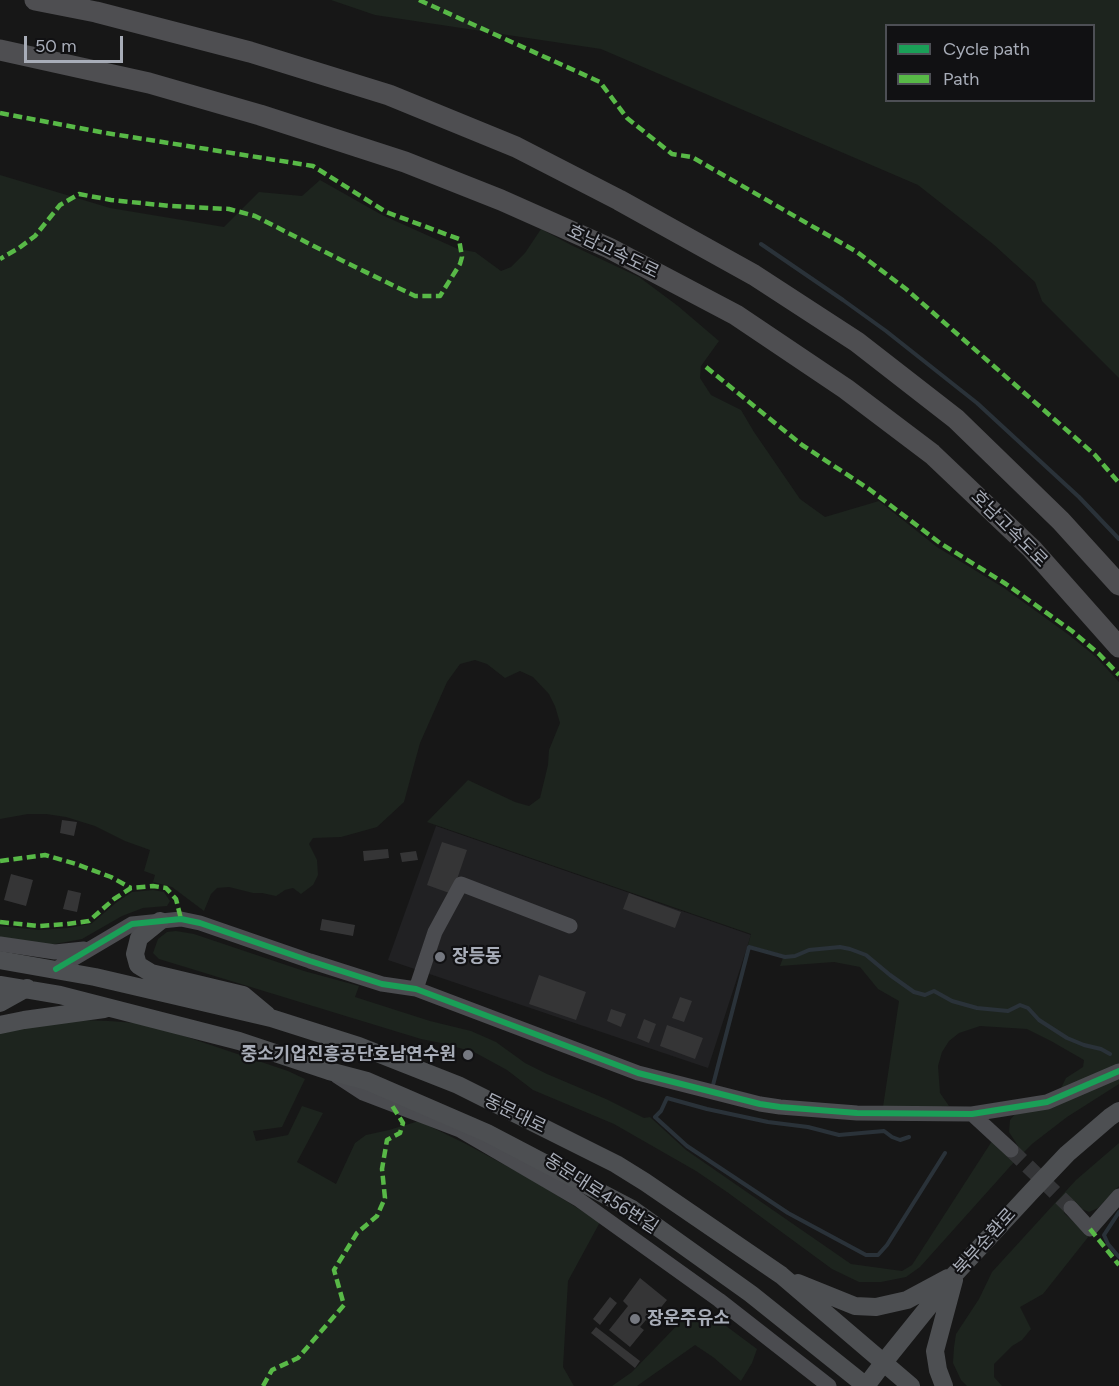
<!DOCTYPE html>
<html>
<head>
<meta charset="utf-8">
<style>
  body { margin:0 }
  #map { position:relative; width:1119px; height:1386px; overflow:hidden; background:#171717; font-family:Figtree,sans-serif }
  canvas { display:block }
  .legend { position:absolute; left:885px; top:24px; width:210px; height:78px; box-sizing:border-box; background:#111113; border:2px solid #4d4f55; margin:0; padding:8px 10px; list-style:none; font-size:18px; color:#a8adb8 }
  .legend li { display:flex; align-items:center; gap:12px; height:30px }
  .legend b { width:30px; border:2px solid #4d4f55 }
  .scale { position:absolute; left:24px; top:36px; width:99px; height:27px; box-sizing:border-box; border:3px solid #a8adb8; border-top:0; padding-left:8px; font-size:18px; line-height:21px; white-space:nowrap; color:#a8adb8; -webkit-text-stroke:4px #111113; paint-order:stroke }
</style>
</head>
<body>
<div id="map">
<canvas width="1119" height="1386"></canvas>
<ul class="legend">
<li><b style="height:8px;background:#1a9f57"></b>Cycle path</li>
<li><b style="height:8px;background:#58b947"></b>Path</li>
</ul>
<div class="scale">50 m</div>
</div>
<script>
const c = document.querySelector('canvas').getContext('2d');
c.lineJoin = 'round';
function fill(path, color) {
  c.fillStyle = color;
  c.fill(path, 'evenodd');
}
function poly(rows) {
  const path = new Path2D();
  for (const r of rows) {
    path.moveTo(r[0], r[1]);
    for (let i = 2; i < r.length; i += 2) path.lineTo(r[i], r[i + 1]);
  }
  return path;
}
function stroke(path, color, width, dash) {
  c.strokeStyle = color;
  c.lineWidth = width;
  c.lineCap = dash ? 'butt' : 'round';
  c.setLineDash(dash || []);
  c.stroke(path);
}
function label(font, color, halo, rows, align = 'center') {
  c.font = font + ' Figtree,"Noto Sans KR",sans-serif';
  c.lineWidth = 4.5;
  c.setLineDash([]);
  c.textBaseline = 'middle';
  c.strokeStyle = halo;
  c.fillStyle = color;
  for (const [text, x, y, turn = 0] of rows) {
    c.save();
    c.translate(x, y);
    c.rotate((+turn || 0) * Math.PI / 180);
    c.textAlign = isNaN(turn) ? turn : align;
    if (halo) c.strokeText(text, 0, 0);
    c.fillText(text, 0, 0);
    c.restore();
  }
}
fill(poly([
  [436,826,751,935,708,1068,388,960]
]), '#212123');
fill(poly([
  [331,0,1119,0,1119,378,1042,301,1035,282,993,244,918,185,601,49,375,15],
  [886,26,1094,26,1094,100,886,100],
  [0,175,110,208,224,227,259,192,302,196,320,180,382,215,458,249,475,252,501,271,511,267,525,253,541,229,571,245,639,277,678,306,719,341,701,366,700,378,711,395,741,410,754,432,800,499,825,517,879,501,937,547,1004,588,1069,635,1096,657,1119,682,1119,1064,1059,1092,1066,1078,1083,1067,1084,1060,1051,1041,1027,1029,980,1026,959,1033,949,1041,942,1052,938,1066,940,1093,949,1106,926,1109,883,1107,899,1001,878,989,860,967,834,962,780,966,784,955,748,945,751,934,427,822,468,780,515,802,529,806,540,798,548,765,549,750,560,723,555,706,549,694,533,677,520,671,505,678,487,664,475,660,460,664,447,682,420,743,404,802,377,827,341,837,313,838,309,844,317,860,318,875,313,885,301,894,293,888,285,890,276,896,262,893,253,893,229,887,217,888,211,894,204,911,172,887,153,882,155,875,144,871,150,850,125,841,95,826,66,817,46,814,28,814,0,819],
  [153,890,164,892,170,901,167,906,143,908,122,916,82,939,55,944,36,944,0,938,0,926,39,930,68,928,91,924,117,902,132,892],
  [176,931,194,934,304,971,359,986,355,997,430,1021,471,1031,496,1042,525,1063,547,1074,606,1099,644,1118,650,1117,686,1150,851,1264,902,1271,912,1265,992,1141,1007,1154,1018,1146,1009,1132,1010,1120,1016,1113,1119,1075,1119,1084,1067,1117,1032,1144,1015,1161,920,1267,906,1277,881,1282,859,1282,832,1269,727,1192,696,1171,614,1124,533,1090,507,1070,474,1052,441,1043,421,1039,159,959,153,953,158,939,167,932],
  [80,1020,109,1021,136,1023,175,1033,288,1071,305,1079,282,1127,253,1131,256,1141,288,1135,302,1106,323,1113,297,1162,336,1184,355,1143,366,1135,389,1130,419,1121,466,1144,529,1178,600,1222,568,1281,563,1367,574,1386,0,1386,0,1030],
  [1119,1143,1119,1186,1098,1208,1089,1212,1082,1209,1075,1201,1064,1213,1089,1236,1043,1294,1020,1307,1031,1329,1022,1340,1012,1346,994,1364,994,1377,1002,1386,967,1386,961,1380,953,1363,954,1347,956,1334,979,1299,992,1272,1076,1180],
  [706,1311,757,1349,752,1363,741,1381,713,1357,695,1345,637,1386,612,1386,632,1372,689,1313]
]), '#1d241e');
stroke(poly([
  [761,244,843,300,886,331,977,403,1079,497,1119,539],
  [713,1085,749,947,785,957,795,956,809,950,840,947,850,949,866,955,890,975,914,992,925,995,934,991,952,1001,977,1008,1008,1011,1020,1005,1028,1008,1039,1020,1067,1038,1084,1045,1101,1049,1110,1054],
  [909,1137,900,1140,892,1137,884,1131,839,1135,808,1127,768,1122,707,1109,667,1098,661,1111,655,1117,687,1146,788,1213,866,1255,878,1255,887,1245,945,1153],
  [1119,1212,1104,1235,1108,1244,1119,1257]
]), '#2a3239', 4);
fill(poly([
  [62,820,77,822,74,836,60,833],
  [442,842,467,850,452,894,427,885],
  [388,849,389,858,364,861,363,851],
  [416,851,418,860,402,862,400,853],
  [11,874,33,880,26,906,4,900],
  [68,890,81,893,77,912,63,909],
  [629,893,681,912,675,928,623,909],
  [322,919,355,925,353,936,320,930],
  [539,975,586,992,576,1020,529,1004],
  [680,997,692,1001,684,1022,672,1018],
  [611,1009,626,1014,621,1027,607,1021],
  [644,1019,656,1024,649,1043,637,1038],
  [667,1025,703,1038,695,1059,660,1046],
  [640,1278,667,1300,649,1322,646,1320,640,1327,644,1330,630,1347,609,1330,628,1306,623,1301],
  [610,1297,617,1303,600,1325,593,1319],
  [596,1327,640,1361,635,1368,591,1333]
]), '#353536');
stroke(poly([
  [1011,1150,1071,1208]
]), '#343537', 15, [15, 8]);
stroke(poly([
  [0,944,55,952,84,949],
  [56,969,132,924,181,919,200,923,310,961,382,984,416,989,638,1073,760,1104,780,1107,857,1113,972,1114,1047,1102,1119,1071],
  [416,989,435,932,461,884,570,926],
  [337,1076,363,1093,460,1130,578,1199,719,1300,829,1386],
  [972,1114,1011,1150],
  [1071,1208,1090,1229,1119,1196]
]), '#4b4c50', 15);
stroke(poly([
  [160,921,139,938,135,954,138,965,151,973,243,995,267,1015],
  [0,960,95,977,271,1018,359,1046,458,1085,616,1164,645,1182,781,1275,911,1386],
  [0,985,60,995,239,1041,329,1071,367,1081,487,1133,632,1209,751,1294,866,1386],
  [0,1003,27,988],
  [0,1025,24,1020,104,1009],
  [798,1283,855,1306,876,1307,907,1300,948,1278],
  [866,1386,884,1362,955,1274,1031,1192,1067,1154,1110,1117,1119,1111],
  [944,1386,938,1370,935,1351,954,1280]
]), '#4d4f52', 18);
stroke(poly([
  [35,0,96,12,250,52,389,95,516,147,619,200,754,275,857,342,956,419,1061,521,1119,585],
  [0,50,149,83,260,115,405,162,501,200,609,248,736,315,846,389,932,454,1032,549,1119,647]
]), '#4e4e51', 21);
stroke(poly([
  [419,0,600,82,627,118,672,154,692,157,857,252,906,289,1095,455,1119,483],
  [0,113,106,133,313,166,386,212,459,239,462,257,460,264,440,296,415,296,343,261,255,216,229,209,170,206,111,200,79,194,60,205,35,236,19,248,0,259],
  [706,367,802,445,869,489,940,543,1006,584,1072,631,1099,654,1119,675],
  [0,861,45,855,76,864,111,877,131,888],
  [0,922,39,926,67,924,89,921,114,899,131,888,153,886,166,888,176,899,181,919],
  [1090,1229,1119,1265],
  [263,1386,272,1370,298,1358,344,1305,334,1270,357,1233,377,1216,385,1198,382,1169,387,1140,400,1133,403,1123,391,1104]
]), '#58b947', 4.5, [9, 4.5]);
stroke(poly([
  [56,969,132,924,181,919,200,923,310,961,382,984,416,989,638,1073,760,1104,780,1107,857,1113,972,1114,1047,1102,1119,1071]
]), '#1a9f57', 6);
for (const [x, y, r, color] of [
  [440,957,6,"#757880"],
  [468,1055,6,"#757880"],
  [635,1319,6,"#757880"]
]) {
  const dot = new Path2D();
  dot.arc(x, y, r, 0, 2 * Math.PI);
  c.fillStyle = color;
  c.fill(dot);
  stroke(dot, '#111113', 2);
}
label('18px', '#a8adb8', '#111113', [
  ["호남고속도로",613,252,26],
  ["호남고속도로",1009,529,45],
  ["동문대로",515,1114,26],
  ["동문대로456번길",601,1194,33],
  ["북부순환로",985,1242,-48]
]);
label('bold 18px', '#a8adb8', '#111113', [
  ["장등동",452,957],
  ["중소기업진흥공단호남연수원",456,1055,"right"],
  ["장운주유소",647,1319]
], 'left');
</script>
</body>
</html>
